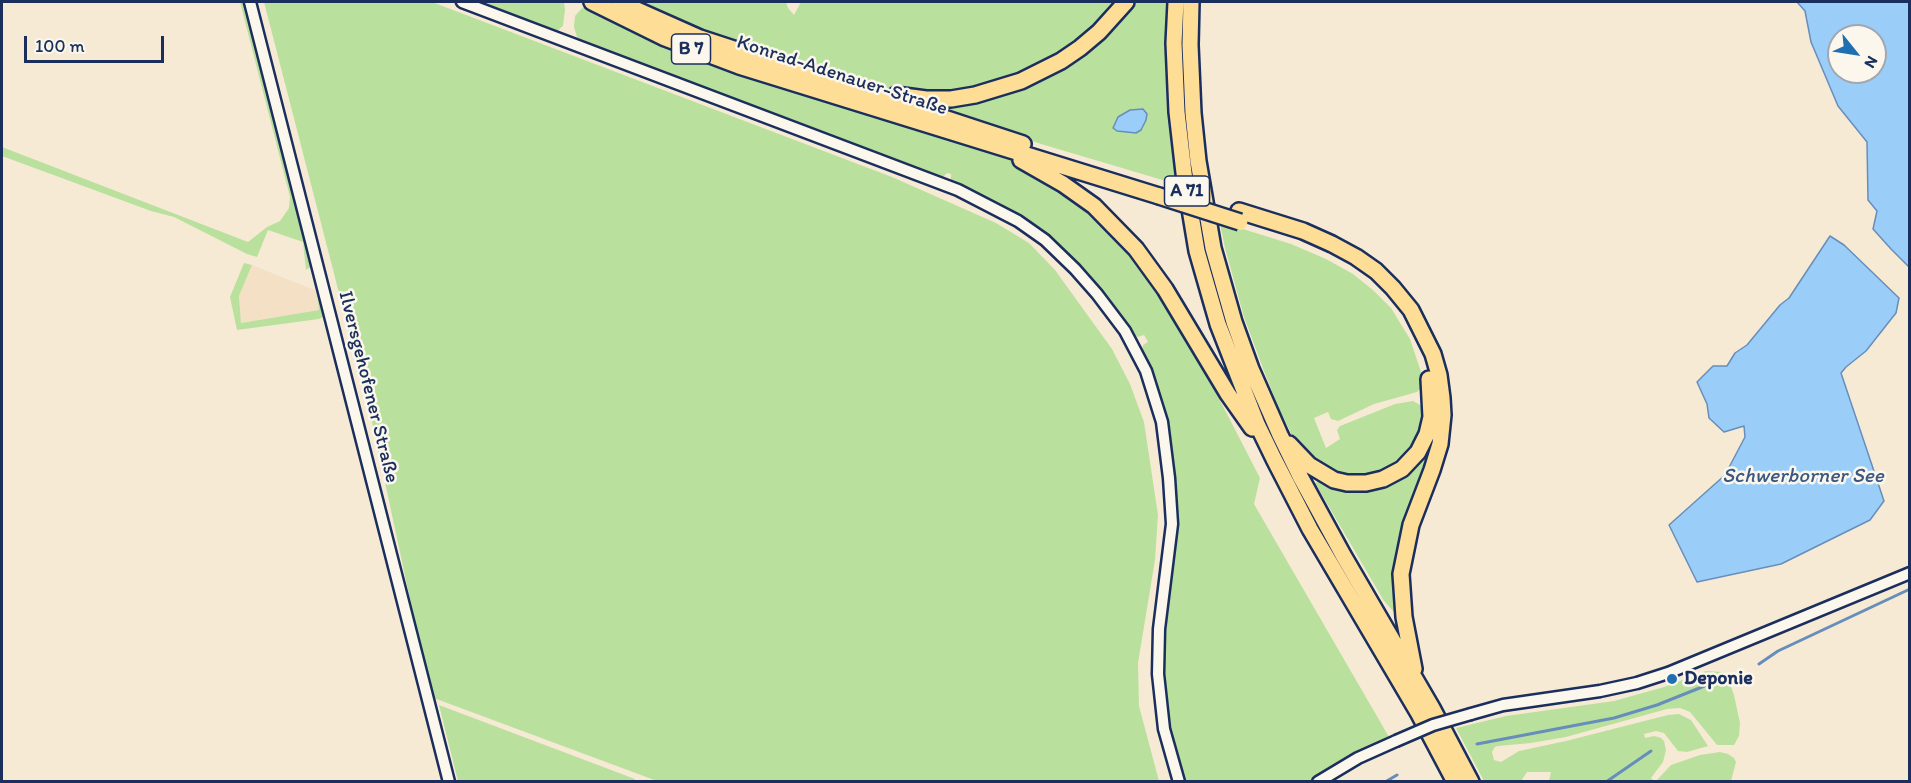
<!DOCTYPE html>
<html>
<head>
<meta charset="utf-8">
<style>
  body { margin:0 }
  #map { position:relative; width:1911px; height:783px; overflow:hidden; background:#f7ead5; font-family:Itim,sans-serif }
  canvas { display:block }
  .frame { position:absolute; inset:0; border:3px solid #1b2f5e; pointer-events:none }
  .north { position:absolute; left:1827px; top:24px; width:60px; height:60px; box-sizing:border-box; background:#fbf7ec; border:2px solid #a1a7b3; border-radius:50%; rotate:120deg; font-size:16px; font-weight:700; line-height:24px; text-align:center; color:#1b2f5e }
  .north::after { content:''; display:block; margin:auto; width:21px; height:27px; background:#1f6fb2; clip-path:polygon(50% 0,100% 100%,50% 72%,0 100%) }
  .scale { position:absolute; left:24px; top:36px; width:140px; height:27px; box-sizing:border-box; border:3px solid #1b2f5e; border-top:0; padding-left:8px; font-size:18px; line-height:21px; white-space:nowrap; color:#1b2f5e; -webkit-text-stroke:4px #fbf7ec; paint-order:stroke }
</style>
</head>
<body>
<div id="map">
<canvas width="1911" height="783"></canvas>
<div class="frame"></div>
<div class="north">N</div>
<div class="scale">100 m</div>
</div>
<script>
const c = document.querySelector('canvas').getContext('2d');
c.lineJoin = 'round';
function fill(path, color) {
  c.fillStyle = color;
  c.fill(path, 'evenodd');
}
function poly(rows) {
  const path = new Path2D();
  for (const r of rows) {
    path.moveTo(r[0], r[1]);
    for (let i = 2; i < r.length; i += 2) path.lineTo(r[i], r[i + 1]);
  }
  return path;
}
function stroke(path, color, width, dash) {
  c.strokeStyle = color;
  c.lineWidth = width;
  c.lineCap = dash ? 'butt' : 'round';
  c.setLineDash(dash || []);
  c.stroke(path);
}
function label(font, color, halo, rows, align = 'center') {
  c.font = font + ' Itim,sans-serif';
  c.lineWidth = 5;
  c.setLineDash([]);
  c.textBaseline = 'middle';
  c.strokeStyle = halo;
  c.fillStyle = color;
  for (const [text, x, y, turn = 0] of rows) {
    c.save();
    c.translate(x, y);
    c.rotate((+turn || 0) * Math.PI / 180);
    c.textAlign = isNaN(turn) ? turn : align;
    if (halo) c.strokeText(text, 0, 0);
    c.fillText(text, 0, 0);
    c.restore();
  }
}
fill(poly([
  [252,265,317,291,320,310,241,323,239,296]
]), '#f4e1c5');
fill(poly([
  [240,2,247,2,314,265,306,270,303,242,268,230,257,257,247,254,174,217,151,211,2,156,2,147,248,242,267,227,280,221,289,208,290,197],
  [264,2,432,2,892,177,996,223,1029,243,1055,270,1112,349,1130,384,1144,422,1158,515,1155,560,1138,663,1139,706,1159,781,657,781,431,697,371,417],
  [475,2,564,2,565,10,563,26,556,32],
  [632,2,786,2,788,8,794,15,801,2,1118,2,1084,38,1057,57,1013,78,969,90,904,93,832,75,715,38],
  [1133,2,1167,2,1165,40,1167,115,1176,184,1041,144,915,102,1016,88,1022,91,1026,88,1028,84],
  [584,6,678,50,717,64,975,147,1006,158,1033,172,1093,213,1122,242,1177,317,1260,478,1254,504,1389,737,1312,781,1183,781,1177,762,1165,709,1162,669,1164,625,1177,526,1177,489,1170,434,1155,381,1142,351,1143,345,1148,342,1144,335,1138,337,1132,333,1085,271,1057,245,1033,226,1000,205,951,182,951,174,947,173,941,179,582,43,577,37,574,27,575,16],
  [1220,224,1242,230,1243,229,1291,244,1326,259,1353,274,1373,290,1391,308,1410,339,1424,381,1421,388,1417,392,1374,404,1338,421,1331,419,1328,412,1314,418,1326,448,1340,439,1337,430,1340,426,1395,404,1413,401,1420,405,1427,415,1415,449,1395,467,1368,479,1335,474,1313,464,1296,443,1280,411,1264,371,1244,317,1225,248],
  [244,263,252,265,239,296,241,323,319,310,317,291,319,293,323,317,319,319,237,330,230,297],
  [1428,452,1395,553,1394,612,1384,601,1315,483,1321,480,1336,487,1357,491,1375,490,1391,485,1404,476],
  [1706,671,1723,672,1727,675,1734,695,1740,723,1739,736,1734,745,1717,745,1690,712,1680,708,1667,709,1566,737,1531,743,1498,746,1495,747,1492,752,1494,760,1501,762,1519,751,1566,741,1668,715,1679,714,1691,720,1708,746,1687,752,1678,751,1664,733,1656,731,1644,734,1645,738,1654,736,1661,738,1664,741,1666,750,1663,762,1651,778,1655,782,1549,781,1551,772,1527,772,1521,781,1484,781,1456,728,1506,716,1614,701,1664,687],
  [439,705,635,779,634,781,458,781],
  [1720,752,1728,754,1734,758,1736,762,1731,781,1656,781,1671,765,1700,755]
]), '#b9e19d');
const water = poly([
  [1797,2,1909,2,1909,267,1891,249,1873,229,1877,211,1868,200,1867,142,1838,106,1811,42,1805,11,1797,2],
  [1839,36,1875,36,1875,72,1839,72,1839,36],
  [1143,109,1147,114,1146,120,1141,130,1136,133,1117,131,1113,128,1118,117,1130,110,1143,109],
  [1830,236,1844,245,1899,298,1896,313,1892,318,1866,351,1846,367,1841,373,1884,501,1870,520,1781,564,1697,582,1669,525,1725,475,1745,437,1744,426,1724,432,1709,418,1707,404,1697,382,1713,366,1727,366,1735,353,1747,345,1780,305,1789,298,1830,236]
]);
fill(water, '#9acef8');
stroke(water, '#678eba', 1.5);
stroke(poly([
  [1759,664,1778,651,1910,589],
  [1477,744,1614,718,1657,705,1717,681],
  [1385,782,1397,775],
  [1606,782,1651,751]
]), '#678eba', 3);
const minor = poly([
  [250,2,449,782],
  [462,2,958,190,1018,221,1045,240,1075,269,1097,294,1125,331,1146,371,1162,422,1169,478,1172,524,1159,629,1158,674,1164,729,1179,782],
  [1471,714,1503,705,1600,691,1637,683,1668,673,1910,573],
  [1318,782,1358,758,1396,741]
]);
const highway = poly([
  [592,2,665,38,739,66,1159,196],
  [619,2,700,38,1023,144],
  [1176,2,1174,43,1177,112,1184,173,1197,251,1218,324,1257,424,1274,459,1310,529,1419,714,1455,782],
  [1191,2,1190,45,1193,113,1198,161,1213,248,1234,322,1251,369,1280,435,1301,478,1343,555,1432,708,1471,782],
  [896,95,926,99,951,99,975,95,1021,81,1061,61,1080,48,1099,32,1126,2],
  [1021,160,1063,184,1094,206,1136,249,1165,289,1228,394,1252,428],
  [1239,211,1303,231,1332,244,1356,257,1376,271,1393,288,1411,310,1433,354,1439,375,1442,398,1443,415,1440,444,1432,470,1411,525,1401,574,1404,617,1414,669],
  [1289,444,1309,465,1334,480,1347,483,1366,483,1383,479,1402,469,1418,452,1427,434,1431,417,1429,379]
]);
stroke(minor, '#1b2f5e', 15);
stroke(highway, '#1b2f5e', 20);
stroke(minor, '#fbf7ec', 10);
stroke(highway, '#fedd96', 15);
const minorBridge = poly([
  [1396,741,1433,725,1471,714]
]);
const highwayBridge = poly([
  [1159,196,1240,222]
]);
stroke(minorBridge, '#1b2f5e', 15, []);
stroke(highwayBridge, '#1b2f5e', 20, []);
stroke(minorBridge, '#fbf7ec', 10);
stroke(highwayBridge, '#fedd96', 15);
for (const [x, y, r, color] of [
  [1672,679,6,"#1f6fb2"]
]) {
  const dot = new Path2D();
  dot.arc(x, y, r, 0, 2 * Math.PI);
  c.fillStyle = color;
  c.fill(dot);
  stroke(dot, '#fbf7ec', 2);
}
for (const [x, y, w] of [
  [691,49,39],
  [1187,191,45]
]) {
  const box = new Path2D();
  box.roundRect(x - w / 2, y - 15, w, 30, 4.5);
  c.fillStyle = '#fbf7ec';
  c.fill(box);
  stroke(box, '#1b2f5e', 1.5);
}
label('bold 18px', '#1b2f5e', null, [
  ["B 7",691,49],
  ["A 71",1187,191]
]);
label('20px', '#1b2f5e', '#fbf7ec', [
  ["Konrad-Adenauer-Straße",842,76,18],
  ["Ilversgehofener Straße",368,387,76]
]);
label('bold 20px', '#1b2f5e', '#fbf7ec', [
  ["Deponie",1684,679]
], 'left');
label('italic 21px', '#3b5784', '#fbf7ec', [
  ["Schwerborner See",1803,477]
]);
</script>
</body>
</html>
